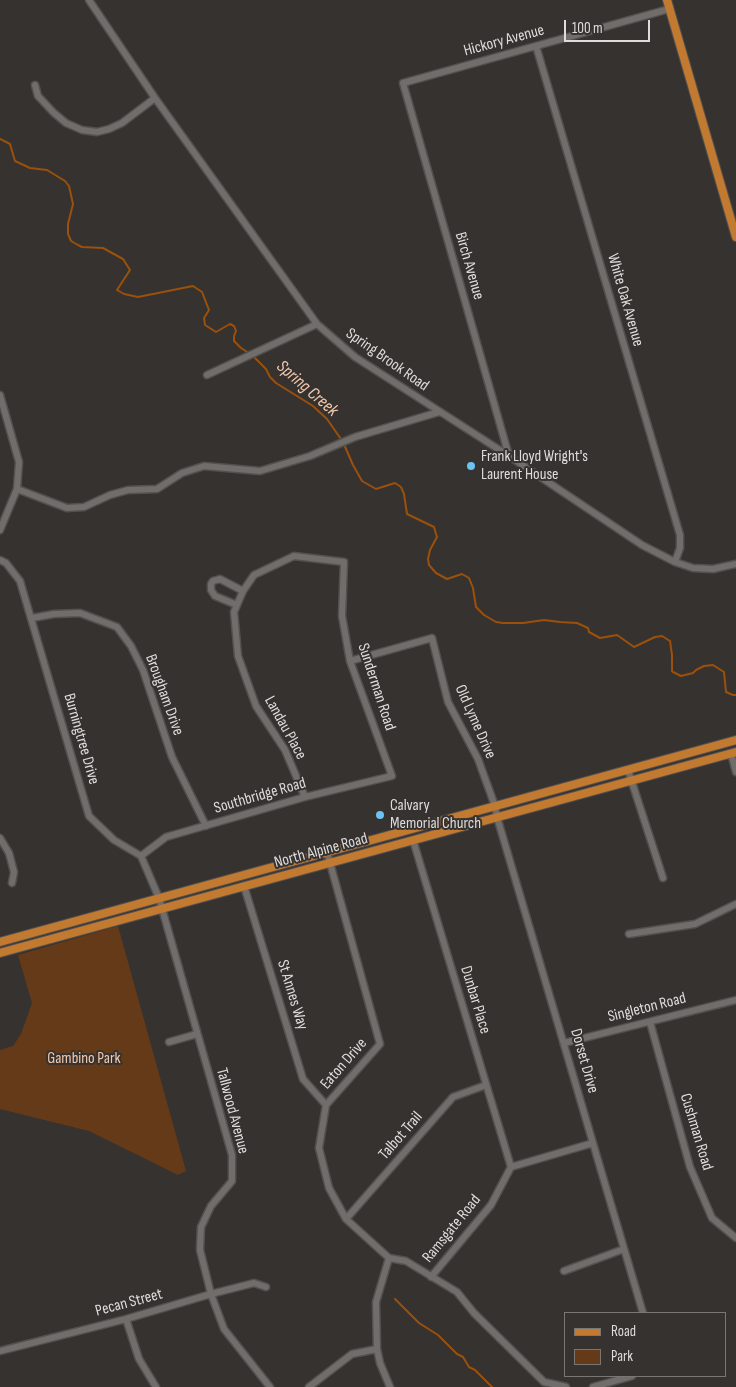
<!DOCTYPE html>
<html>
<head>
<meta charset="utf-8">
<style>
  body { margin:0 }
  #map { position:relative; width:736px; height:1387px; overflow:hidden; background:#363230; font-family:"Sofia Sans Condensed",sans-serif }
  canvas { display:block }
  .legend { position:absolute; left:564px; top:1312px; width:162px; height:65px; box-sizing:border-box; background:#363230; border:1px solid #7a7674; margin:0; padding:6px 9px; list-style:none; font-size:15px; color:#dfdcdb }
  .legend li { display:flex; align-items:center; gap:10px; height:25px }
  .legend b { width:25px; border:1px solid #7a7674 }
  .scale { position:absolute; left:564px; top:20px; width:86px; height:22px; box-sizing:border-box; border:2px solid #dfdcdb; border-top:0; padding-left:6px; font-size:15px; line-height:18px; white-space:nowrap; color:#dfdcdb; -webkit-text-stroke:4px #363230; paint-order:stroke }
</style>
</head>
<body>
<div id="map">
<canvas width="736" height="1387"></canvas>
<ul class="legend">
<li><b style="height:6px;background:#c27930"></b>Road</li>
<li><b style="height:14px;background:#653a19"></b>Park</li>
</ul>
<div class="scale">100 m</div>
</div>
<script>
const c = document.querySelector('canvas').getContext('2d');
c.lineJoin = 'round';
function fill(path, color) {
  c.fillStyle = color;
  c.fill(path, 'evenodd');
}
function poly(rows) {
  const path = new Path2D();
  for (const r of rows) {
    path.moveTo(r[0], r[1]);
    for (let i = 2; i < r.length; i += 2) path.lineTo(r[i], r[i + 1]);
  }
  return path;
}
function stroke(path, color, width, dash) {
  c.strokeStyle = color;
  c.lineWidth = width;
  c.lineCap = dash ? 'butt' : 'round';
  c.setLineDash(dash || []);
  c.stroke(path);
}
function label(font, color, halo, rows, align = 'center') {
  c.font = font + ' "Sofia Sans Condensed",sans-serif';
  c.lineWidth = 4;
  c.setLineDash([]);
  c.textBaseline = 'middle';
  c.strokeStyle = halo;
  c.fillStyle = color;
  for (const [text, x, y, turn = 0] of rows) {
    c.save();
    c.translate(x, y);
    c.rotate((+turn || 0) * Math.PI / 180);
    c.textAlign = isNaN(turn) ? turn : align;
    if (halo) c.strokeText(text, 0, 0);
    c.fillText(text, 0, 0);
    c.restore();
  }
}
fill(poly([
  [118,926,186,1171,178,1175,89,1131,0,1109,0,1050,13,1046,21,1034,32,1003,18,955]
]), '#653a19');
stroke(poly([
  [0,139,10,144,15,161,30,168,47,170,65,181,69,186,73,204,68,224,68,234,71,241,78,245,82,247,103,248,123,259,130,270,117,290,124,294,138,297,193,286,202,292,207,305,209,310,204,318,205,325,216,332,230,324,234,326,236,331,234,336,234,341,241,348,249,353],
  [253,356,266,369,270,377,276,383,313,406,327,419,343,442,353,465,362,481,376,489,395,483,401,487,404,494,407,514,434,527,436,534,437,537,430,550,428,559,429,565,436,573,447,579,462,574,469,578,473,588,476,607,484,615,496,622,503,623,523,623,544,620,560,622,577,623,588,628,589,632,600,638,617,635,634,647,655,637,662,636,670,641,672,655,672,671,673,672,681,676,693,673,696,670,704,666,713,665,724,672,726,692,733,695,736,695],
  [395,1299,419,1323,438,1335,457,1354,463,1357,469,1367,475,1370,492,1387]
]), '#9b500c', 2);
const minor = poly([
  [89,0,155,98,317,324,355,357,509,456,642,545,675,562,693,568,713,569,736,564],
  [536,46,680,535,680,548,675,562],
  [35,85,38,96,54,113,66,123,82,130,97,132,109,129,122,123,155,98],
  [207,375,317,324],
  [0,395,19,462,17,489,0,530],
  [509,456,403,83,669,9],
  [17,489,67,508,84,507,110,495,128,490,157,489,182,473,204,466,260,471,310,456,355,437,439,412],
  [0,560,6,563,20,581,89,816,114,840,141,856,159,898,232,1155,232,1181,211,1206,201,1227,200,1250,211,1294,224,1329,270,1387],
  [237,605,215,596,211,590,211,584,213,581,220,579,243,591],
  [32,618,54,614,80,613,117,627,131,646,143,670,172,757,206,826],
  [350,661,432,638,448,702,478,759,495,806,497,817,643,1313],
  [731,753,736,772],
  [628,770,663,878],
  [0,838,9,853,14,872,12,883],
  [413,840,511,1167],
  [327,852,380,1044,326,1105,319,1148,329,1188,346,1219,389,1258,406,1261,457,1292,474,1313,544,1382,566,1387],
  [141,856,166,837,305,797,392,776,350,661,342,616,344,562,294,556,254,575,243,591,234,612,238,656,256,706,285,750,305,797],
  [244,886,303,1079,326,1105],
  [629,934,695,924,736,904],
  [650,1022,690,1167,712,1218,736,1238],
  [169,1042,197,1034],
  [564,1043,736,1000],
  [346,1219,453,1097,486,1085],
  [389,1258,376,1302,377,1349,380,1363,390,1387],
  [564,1271,624,1249],
  [431,1277,491,1205,511,1167,593,1143],
  [126,1319,139,1359,156,1387],
  [0,1351,126,1319,211,1294,254,1283,266,1287],
  [309,1387,352,1354,377,1349],
  [593,1387,632,1376]
]);
const major = poly([
  [667,0,736,237],
  [0,942,736,740],
  [0,953,736,752]
]);
stroke(minor, '#53504f', 9);
stroke(major, '#53504f', 10);
stroke(minor, '#716d6a', 6);
stroke(major, '#c27930', 8);
for (const [x, y, r, color] of [
  [471,466,5,"#6cc3f2"],
  [380,815,5,"#6cc3f2"]
]) {
  const dot = new Path2D();
  dot.arc(x, y, r, 0, 2 * Math.PI);
  c.fillStyle = color;
  c.fill(dot);
  stroke(dot, '#363230', 2);
}
label('16px', '#dfdcdb', '#363230', [
  ["Hickory Avenue",504,41,-15],
  ["Birch Avenue",469,266,74],
  ["White Oak Avenue",625,300,74],
  ["Spring Brook Road",387,360,35],
  ["Sunderman Road",376,687,72],
  ["Brougham Drive",164,695,70],
  ["Old Lyme Drive",475,722,66],
  ["Landau Place",285,728,61],
  ["Burningtree Drive",81,739,74],
  ["Southbridge Road",260,796,-16],
  ["North Alpine Road",321,851,-15],
  ["St Annes Way",292,995,73],
  ["Dunbar Place",475,1000,73],
  ["Singleton Road",647,1008,-14],
  ["Dorset Drive",584,1061,74],
  ["Eaton Drive",344,1064,-49],
  ["Tallwood Avenue",232,1111,75],
  ["Cushman Road",696,1132,73],
  ["Talbot Trail",401,1136,-49],
  ["Ramsgate Road",452,1229,-51],
  ["Pecan Street",129,1303,-15]
]);
label('16px', '#dfdcdb', '#363230', [
  ["Frank Lloyd Wright's",481,457],
  ["Laurent House",481,475],
  ["Calvary",390,806],
  ["Memorial Church",390,824]
], 'left');
label('16px', '#f3c9ad', '#363230', [
  ["Gambino Park",84,1059]
]);
label('italic 18px', '#f2c8ac', '#363230', [
  ["Spring Creek",307,389,41]
]);
</script>
</body>
</html>
